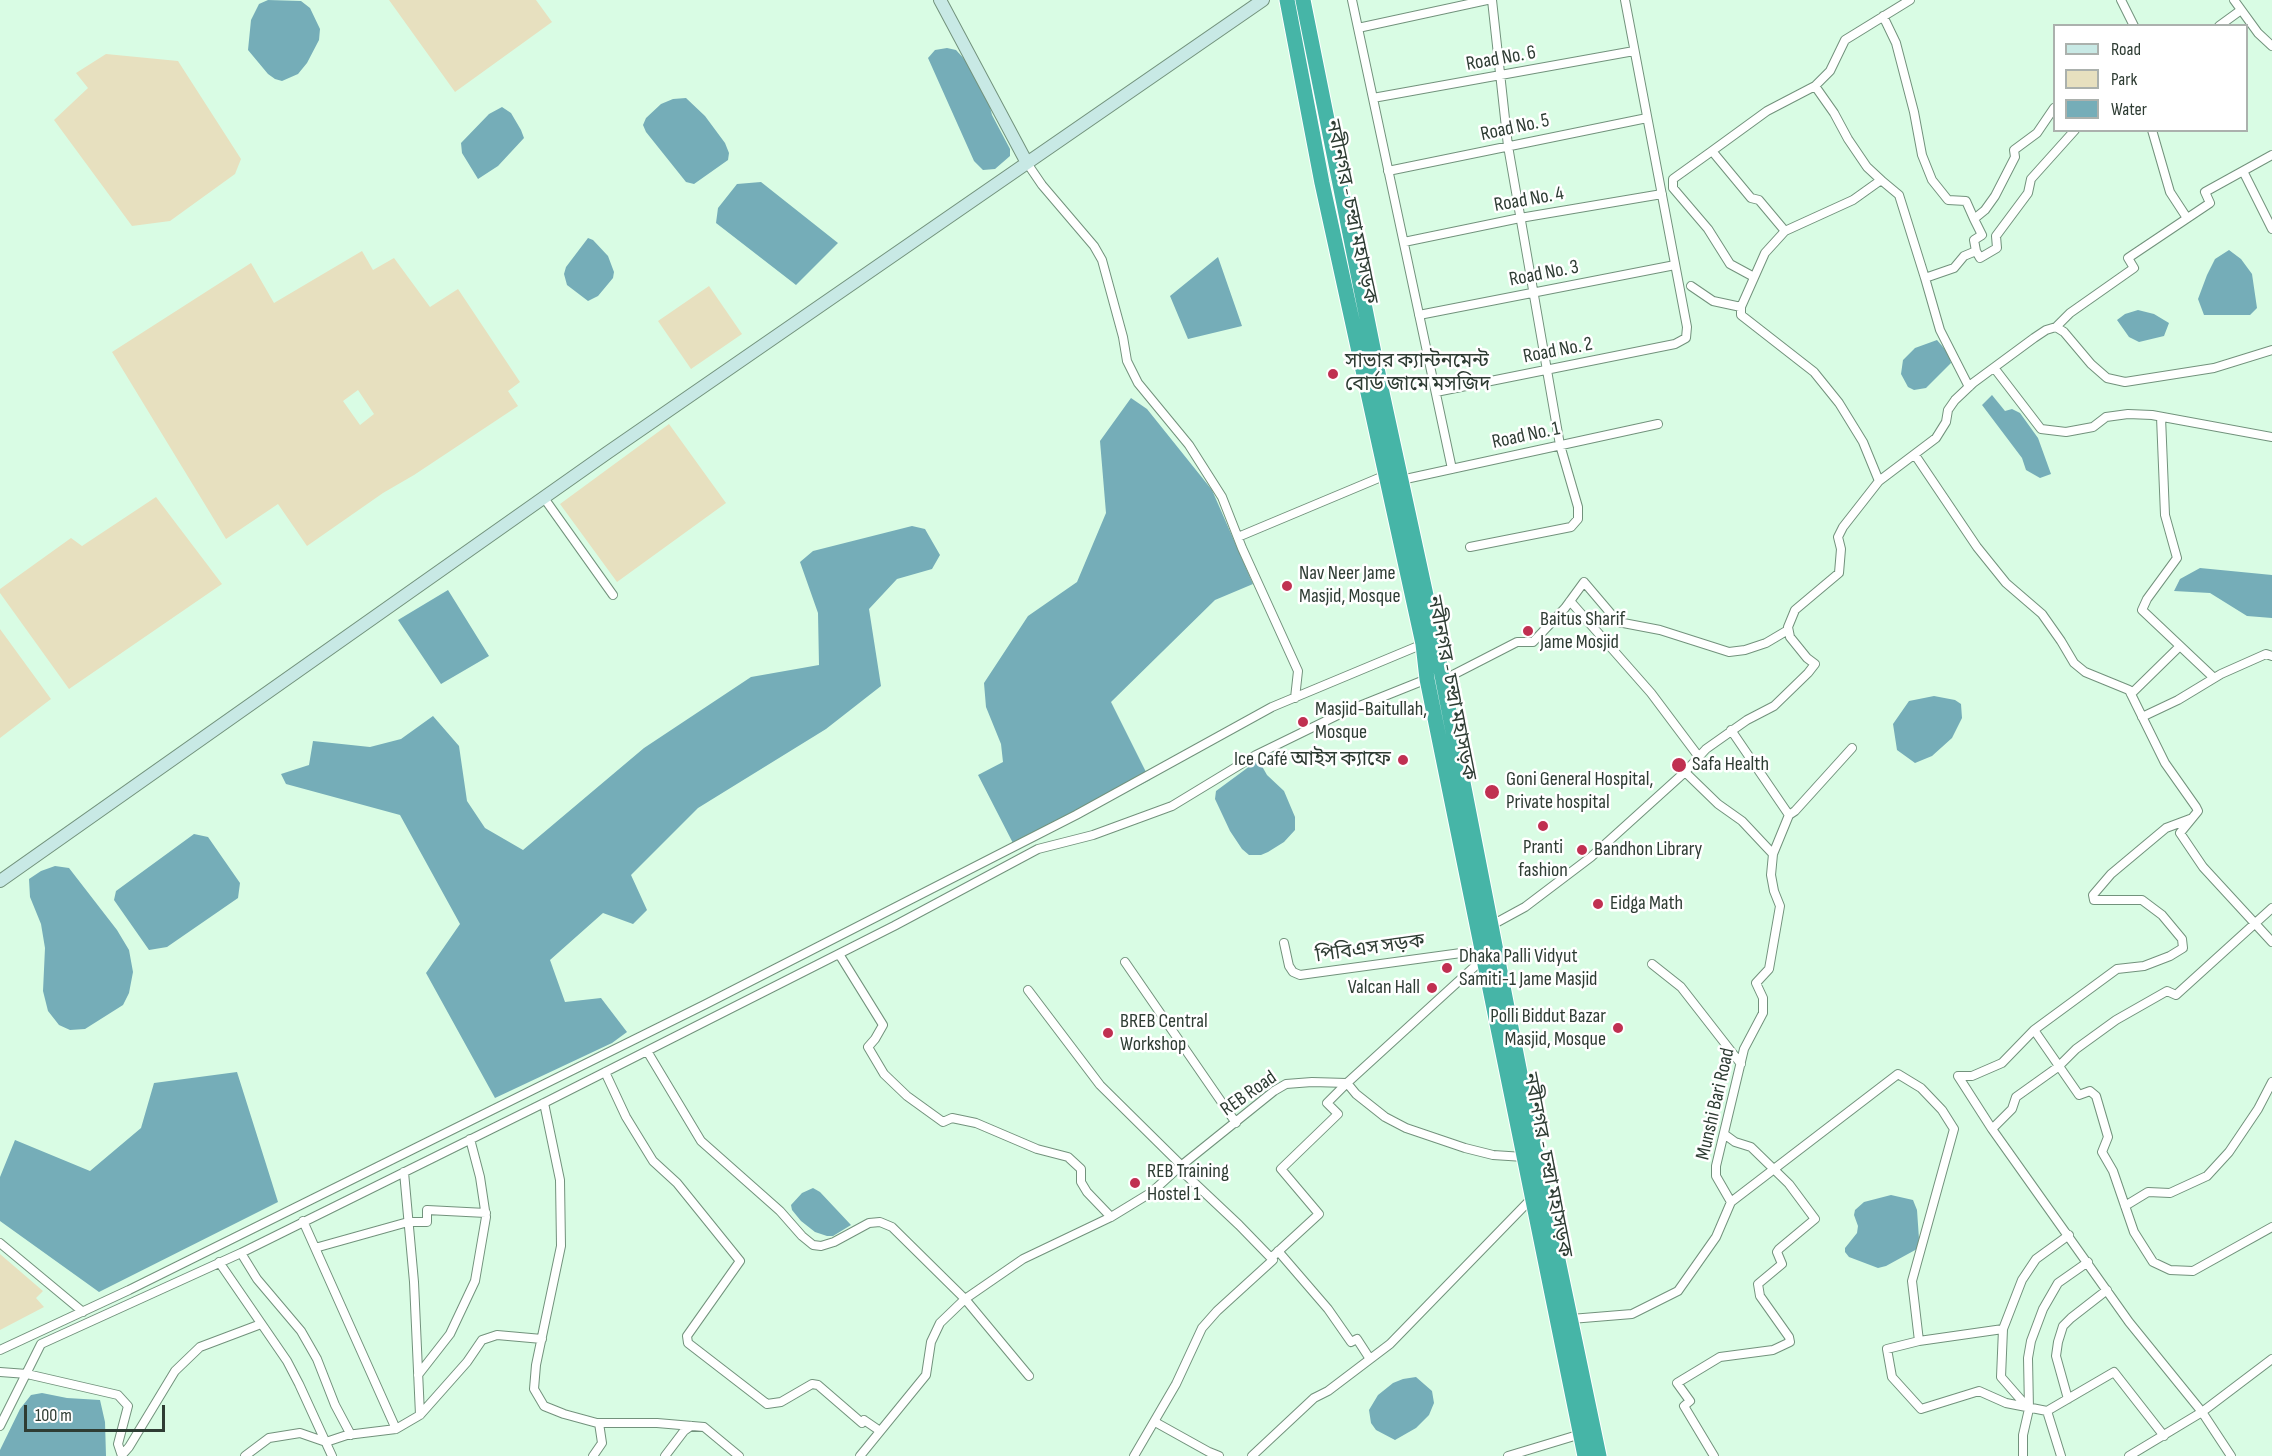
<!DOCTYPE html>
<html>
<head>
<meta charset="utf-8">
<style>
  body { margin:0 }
  #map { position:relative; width:2272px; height:1456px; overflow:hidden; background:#d9fce4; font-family:"Sofia Sans Condensed",sans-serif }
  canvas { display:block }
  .legend { position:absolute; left:2053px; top:24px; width:195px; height:108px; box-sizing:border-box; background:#fff; border:2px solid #abb1ad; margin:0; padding:8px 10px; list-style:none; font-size:18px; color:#2e3c33 }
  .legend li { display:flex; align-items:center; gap:12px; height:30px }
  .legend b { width:30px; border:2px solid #abb1ad }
  .scale { position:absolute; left:24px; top:1405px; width:141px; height:27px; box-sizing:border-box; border:3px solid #2e3c33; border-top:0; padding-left:8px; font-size:18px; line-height:21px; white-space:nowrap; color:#2e3c33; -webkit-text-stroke:4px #fff; paint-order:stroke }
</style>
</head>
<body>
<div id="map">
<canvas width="2272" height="1456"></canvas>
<ul class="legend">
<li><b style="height:8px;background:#c8e9e5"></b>Road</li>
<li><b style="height:16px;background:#e7e0bf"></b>Park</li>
<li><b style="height:16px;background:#75adb8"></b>Water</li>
</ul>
<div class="scale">100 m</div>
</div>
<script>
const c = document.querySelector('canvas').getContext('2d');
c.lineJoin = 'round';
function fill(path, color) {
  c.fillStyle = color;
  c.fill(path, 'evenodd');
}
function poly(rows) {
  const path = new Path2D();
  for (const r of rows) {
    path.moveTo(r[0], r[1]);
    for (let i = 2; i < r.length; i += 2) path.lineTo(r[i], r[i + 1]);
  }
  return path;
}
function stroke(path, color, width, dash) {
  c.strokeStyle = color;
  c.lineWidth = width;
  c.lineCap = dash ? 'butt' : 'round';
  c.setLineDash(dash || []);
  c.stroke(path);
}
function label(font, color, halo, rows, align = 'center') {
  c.font = font + ' "Sofia Sans Condensed","Noto Sans Bengali",sans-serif';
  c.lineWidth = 5;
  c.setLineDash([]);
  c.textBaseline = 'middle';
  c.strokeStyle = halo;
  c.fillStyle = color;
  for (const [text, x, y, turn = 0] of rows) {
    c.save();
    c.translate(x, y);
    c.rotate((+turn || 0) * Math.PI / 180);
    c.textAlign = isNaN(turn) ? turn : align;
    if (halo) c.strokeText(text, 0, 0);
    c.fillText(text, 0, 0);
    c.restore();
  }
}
fill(poly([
  [389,0,536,0,552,22,455,92],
  [106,54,178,61,241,159,235,174,170,221,132,226,54,120,88,88,76,73],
  [362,251,373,270,394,258,430,307,458,289,520,382,508,391,518,406,414,475,383,493,307,546,278,504,226,539,112,352,251,263,274,303],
  [358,390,374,414,360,425,343,401],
  [709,286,742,334,691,369,658,321],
  [669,424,726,503,617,582,560,504],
  [156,497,222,584,69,689,0,593,0,589,71,538,82,546],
  [0,629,51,699,0,738],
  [0,1254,43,1291,36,1298,44,1307,0,1330]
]), '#e7e0bf');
fill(poly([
  [268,0,301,1,310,8,320,29,319,40,307,63,298,74,282,81,275,79,268,74,248,50,251,20,259,4],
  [947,48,956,50,968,63,988,99,992,115,1010,149,1010,156,995,169,983,170,974,161,928,58,935,50],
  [686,98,705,116,725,143,729,153,728,160,694,184,686,182,646,132,643,125,646,118,661,104,673,99],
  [502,107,511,113,521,130,524,138,498,166,478,179,462,153,461,143,489,114],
  [761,182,838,243,796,285,716,223,718,208,737,184],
  [588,238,593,240,608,256,614,272,613,278,598,296,588,301,567,285,564,274,566,267],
  [2229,250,2241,259,2252,274,2257,308,2250,315,2204,315,2198,299,2207,275,2215,259],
  [1218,257,1242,326,1188,339,1170,296],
  [2138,310,2154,314,2169,323,2164,336,2139,342,2129,337,2117,320,2125,314],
  [1937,340,1949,354,1951,363,1926,388,1914,390,1908,387,1901,374,1903,360,1915,348],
  [1992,395,2005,411,2012,409,2020,413,2038,438,2051,474,2040,478,2026,470,2022,458,1982,405],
  [1131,398,1147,409,1212,490,1253,584,1215,600,1111,702,1150,780,1016,849,978,775,1003,762,1001,744,986,707,984,683,1028,616,1077,582,1106,513,1100,441],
  [912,526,925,529,940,555,932,569,897,579,869,609,881,686,826,729,698,808,631,875,647,910,633,924,603,913,550,960,565,1002,601,998,627,1032,612,1043,495,1098,426,973,460,924,400,815,286,784,281,774,309,765,313,741,370,747,401,739,433,716,459,746,467,801,485,828,523,850,644,748,751,677,819,665,818,613,800,562,813,551],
  [2200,568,2272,575,2272,618,2247,616,2210,593,2174,591,2180,579],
  [448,590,489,656,441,684,398,620],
  [1934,696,1955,700,1961,704,1962,718,1952,738,1932,756,1915,763,1897,750,1893,724,1909,701],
  [1259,761,1267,775,1284,791,1295,817,1295,830,1284,842,1268,852,1261,855,1249,855,1242,849,1230,831,1215,799,1216,791,1254,763],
  [194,834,208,837,240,883,238,898,167,947,149,950,114,900,116,891],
  [55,866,69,868,117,930,129,950,133,972,129,993,123,1005,85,1029,70,1030,59,1025,48,1011,43,991,45,948,41,924,30,897,29,879,41,871],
  [237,1072,278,1202,99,1292,0,1221,0,1177,15,1140,90,1171,141,1128,154,1083],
  [813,1188,820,1192,851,1225,833,1236,827,1236,815,1232,801,1221,792,1210,791,1205,802,1193],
  [1891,1195,1913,1200,1917,1210,1919,1239,1917,1249,1886,1266,1878,1268,1849,1257,1845,1252,1845,1248,1857,1233,1858,1226,1854,1215,1855,1210,1864,1202],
  [1416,1377,1432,1391,1434,1403,1429,1415,1416,1428,1395,1440,1376,1430,1371,1423,1369,1410,1378,1395,1393,1383,1403,1379],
  [42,1393,67,1398,100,1400,105,1422,106,1456,0,1456,0,1450,20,1409,31,1395]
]), '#75adb8');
const street = poly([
  [1352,0,1452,469],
  [2121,0,2134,26],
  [2234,0,2258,33,2272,46],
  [1883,16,1896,43,1914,112,1922,155,1932,180,1948,200,1966,201,1974,219],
  [2219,26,2241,10],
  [1358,28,1487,0],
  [1373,98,1634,51],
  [2152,130,2170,192,2187,218],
  [1712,151,1673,179,1673,188,1708,229,1730,264,1754,277],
  [1027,163,1042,185,1094,246,1102,260,1123,337,1127,361,1138,383,1189,445,1222,497,1242,548,1298,671,1295,698],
  [1388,171,1647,118],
  [2243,171,2272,229],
  [1881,180,1899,195,1925,278],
  [1785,231,1853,200,1881,180,1867,167,1848,139,1834,113,1815,86],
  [1404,242,1520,218,1662,194],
  [1976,251,1974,240,1982,235,1974,219,1985,210,1995,196,2015,157,2014,150,2037,133,2054,108],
  [1691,286,1713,301,1741,307],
  [1419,315,1675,265],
  [2056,327,2070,313,2134,268,2128,258,2210,203,2205,192,2272,155],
  [1995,369,2041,429,2066,432,2093,427,2106,417,2128,414,2152,415,2272,437],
  [1969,387,1940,330,1925,278,1954,268,1964,256,1976,251,1980,258,1997,248,1996,236,2028,193,2031,179,2075,130],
  [1436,392,1675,344,1686,338,1687,327,1625,0],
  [2161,417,2165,515,2177,558,2147,599,2142,610,2214,678],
  [1915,455,1977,547,2006,583,2042,614,2061,641,2074,663,2085,672,2129,690,2165,763,2196,807,2198,811,2180,833,2203,867,2272,942],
  [1401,480,1658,424],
  [1879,481,1863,442,1839,403,1814,372,1741,315,1741,307,1765,253,1785,231,1759,200,1751,198,1712,151,1767,111,1815,86,1830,71,1845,40,1910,0],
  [544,498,613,595],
  [1238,537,1386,475],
  [1470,547,1571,527,1578,519,1578,507,1560,445,1508,146,1492,0],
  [1570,601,1651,693,1699,757],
  [1443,680,1517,642,1533,642,1565,608,1584,582,1618,622,1660,630,1729,652,1745,650,1766,643,1788,630],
  [2131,694,2180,646],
  [2142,717,2178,700,2221,674,2266,654,2272,656],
  [1731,730,1789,815],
  [2190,819,2166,828,2111,874,2093,895,2094,900,2142,900,2162,915,2182,939,2183,948,2170,956,2144,966,2117,969,2034,1030,2002,1063,1972,1076,1958,1076,1992,1129,2129,1322,2202,1412,2231,1456],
  [1773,854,1789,815,1795,811,1852,748],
  [1492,925,1525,907,1591,857,1685,772,1706,749,1747,720,1774,706,1808,673,1815,664,1807,658,1790,637,1788,627,1795,610,1839,573,1841,549,1838,537,1843,527,1879,481,1936,438,1946,422,1948,410,1955,400,1973,383,2034,338,2046,330,2056,327,2064,332,2091,364,2107,378,2125,382,2214,368,2272,350],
  [1284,943,1289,966,1293,972,1300,975,1483,950],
  [839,954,883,1025,875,1039,868,1047,884,1074,907,1096,943,1122,952,1118,976,1123,1037,1149,1068,1157,1081,1169,1081,1182,1087,1192,1111,1217],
  [1125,962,1236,1123],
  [1652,964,1681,987,1741,1064],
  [1028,990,1100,1085,1181,1165,1187,1176,1239,1225,1273,1260,1217,1311,1202,1328,1176,1384,1134,1456],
  [2034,1030,2079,1095,2090,1091,2096,1096,2108,1137,2102,1152,2113,1171,2134,1232,2153,1262,2170,1270,2193,1271,2272,1227],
  [647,1051,701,1141,780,1211,802,1236,813,1245,821,1246,834,1242,869,1223,880,1222,892,1227,965,1299,1029,1376],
  [605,1072,626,1117,653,1161,677,1183,740,1261,687,1336,688,1343,767,1404,781,1402,812,1384,818,1385,862,1423,864,1420,880,1431],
  [544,1103,560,1180,561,1246,536,1365,534,1389,544,1406,564,1414,597,1423,657,1423,704,1427,739,1456],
  [1992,1129,2012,1109,2016,1097,2058,1067,2076,1049,2116,1020,2167,991,2176,995,2272,908],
  [404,1172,414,1282,420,1415],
  [1731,1202,1898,1074,1921,1088,1942,1110,1954,1129,1912,1281,1919,1341,1887,1349,1892,1377,1921,1409,1979,1391,2006,1403,2047,1411,2061,1456],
  [2125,1206,2148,1192,2170,1193,2207,1176,2229,1152,2258,1109,2272,1082],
  [303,1221,396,1429],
  [0,1243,83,1312],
  [315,1248,408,1222,427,1222,427,1210,486,1213],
  [1278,1251,1328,1309,1351,1342,1357,1339,1370,1359],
  [241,1253,257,1279,301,1331,317,1359,335,1405,351,1435],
  [1271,1258,1319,1214,1281,1169,1338,1114,1327,1103,1347,1083,1356,1094,1385,1117,1406,1128,1465,1148,1493,1155,1524,1157],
  [219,1262,287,1361,299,1384,332,1456],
  [1571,1319,1632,1314,1678,1291,1716,1237,1731,1202,1716,1176,1716,1166,1744,1049,1763,1013,1763,998,1756,983,1769,969,1780,906,1774,891,1771,875,1773,854,1742,821,1718,804,1685,772],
  [2003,1329,2022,1280,2036,1259,2069,1235],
  [1919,1341,2003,1329,2001,1377,2029,1409,2023,1435,2023,1456],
  [0,1350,129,1290,706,1004,1076,815,1272,707,1423,644],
  [0,1372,27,1374,118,1395,128,1406,118,1444,122,1456],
  [418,1375,450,1334,475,1281,486,1217,480,1177,470,1139],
  [2068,1399,2056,1356,2058,1342,2063,1326,2071,1318,2107,1290],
  [2029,1409,2028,1358,2031,1341,2043,1309,2058,1283,2088,1262],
  [2047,1411,2114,1372,2164,1436],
  [1155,1422,1209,1452,1219,1456],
  [0,1426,41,1344,241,1253,544,1103,894,926,1038,849,1093,835,1172,806,1256,755,1342,713,1427,679],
  [122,1455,129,1447,175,1371,200,1347,261,1324],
  [245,1456,269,1438,300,1433,326,1442,347,1435,396,1429,420,1415,467,1362,482,1340,497,1335,542,1339],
  [593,1456,602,1443,599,1423],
  [665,1456,684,1431,691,1426],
  [860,1456,926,1375,931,1342,940,1323,965,1299,1023,1259,1111,1217,1152,1192,1177,1169,1274,1091,1286,1084,1312,1082,1347,1083,1484,958],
  [1252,1456,1314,1398,1328,1391,1390,1344,1532,1198],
  [1508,1456,1581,1434],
  [1714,1456,1684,1406,1690,1401,1677,1383,1720,1357,1773,1350,1790,1342,1789,1337,1760,1296,1758,1284,1782,1264,1777,1252,1779,1249,1815,1219,1789,1184,1751,1147,1735,1142,1724,1134],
  [2129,1456,2202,1412,2272,1359]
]);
const secondary = poly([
  [940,0,1027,163],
  [0,881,607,453,1263,0]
]);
const highway = poly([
  [1287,0,1322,183,1423,644,1427,679,1585,1456],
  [1303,0,1381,388,1429,609,1535,1150,1599,1456]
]);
stroke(street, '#72927c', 10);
stroke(secondary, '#72927c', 14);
stroke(highway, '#fff', 17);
stroke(street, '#fff', 8);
stroke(secondary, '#c8e9e5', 12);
stroke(highway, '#46b5a7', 15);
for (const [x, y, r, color] of [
  [1333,374,6,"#c03051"],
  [1287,586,6,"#c03051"],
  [1528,631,6,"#c03051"],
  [1303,722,6,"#c03051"],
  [1403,760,6,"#c03051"],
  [1679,765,8,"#c03051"],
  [1492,792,8,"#c03051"],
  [1543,826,6,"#c03051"],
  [1582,850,6,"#c03051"],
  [1598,904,6,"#c03051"],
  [1447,968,6,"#c03051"],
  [1432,988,6,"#c03051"],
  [1618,1028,6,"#c03051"],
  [1108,1033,6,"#c03051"],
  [1135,1183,6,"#c03051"]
]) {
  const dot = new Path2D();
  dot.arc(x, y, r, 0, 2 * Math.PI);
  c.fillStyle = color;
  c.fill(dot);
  stroke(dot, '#fff', 2);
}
label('20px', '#2e3c33', '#fff', [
  ["Road No. 6",1501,59,-10],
  ["Road No. 5",1515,128,-12],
  ["Road No. 4",1529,200,-10],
  ["নবীনগর - চন্দ্রা মহাসড়ক",1351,212,78],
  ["Road No. 3",1544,274,-11],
  ["Road No. 2",1558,351,-11],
  ["Road No. 1",1526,436,-12],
  ["নবীনগর - চন্দ্রা মহাসড়ক",1451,688,79],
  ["পিবিএস সড়ক",1370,949,-8],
  ["REB Road",1249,1094,-35],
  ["Munshi Bari Road",1716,1104,-77],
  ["নবীনগর - চন্দ্রা মহাসড়ক",1547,1165,79]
]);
label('20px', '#2e3c33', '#fff', [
  ["সাভার ক্যান্টনমেন্ট",1345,362],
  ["বোর্ড জামে মসজিদ",1345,385],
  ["Nav Neer Jame",1299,574],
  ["Masjid, Mosque",1299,597],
  ["Baitus Sharif",1540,620],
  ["Jame Mosjid",1540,643],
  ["Masjid-Baitullah,",1315,710],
  ["Mosque",1315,733],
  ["Ice Café আইস ক্যাফে",1391,760,"right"],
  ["Safa Health",1692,765],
  ["Goni General Hospital,",1506,780],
  ["Private hospital",1506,803],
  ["Pranti",1543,848,"center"],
  ["fashion",1543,871,"center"],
  ["Bandhon Library",1594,850],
  ["Eidga Math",1610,904],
  ["Dhaka Palli Vidyut",1459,957],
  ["Samiti-1 Jame Masjid",1459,980],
  ["Valcan Hall",1420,988,"right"],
  ["Polli Biddut Bazar",1606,1017,"right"],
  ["Masjid, Mosque",1606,1040,"right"],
  ["BREB Central",1120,1022],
  ["Workshop",1120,1045],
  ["REB Training",1147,1172],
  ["Hostel 1",1147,1195]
], 'left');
</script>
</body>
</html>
